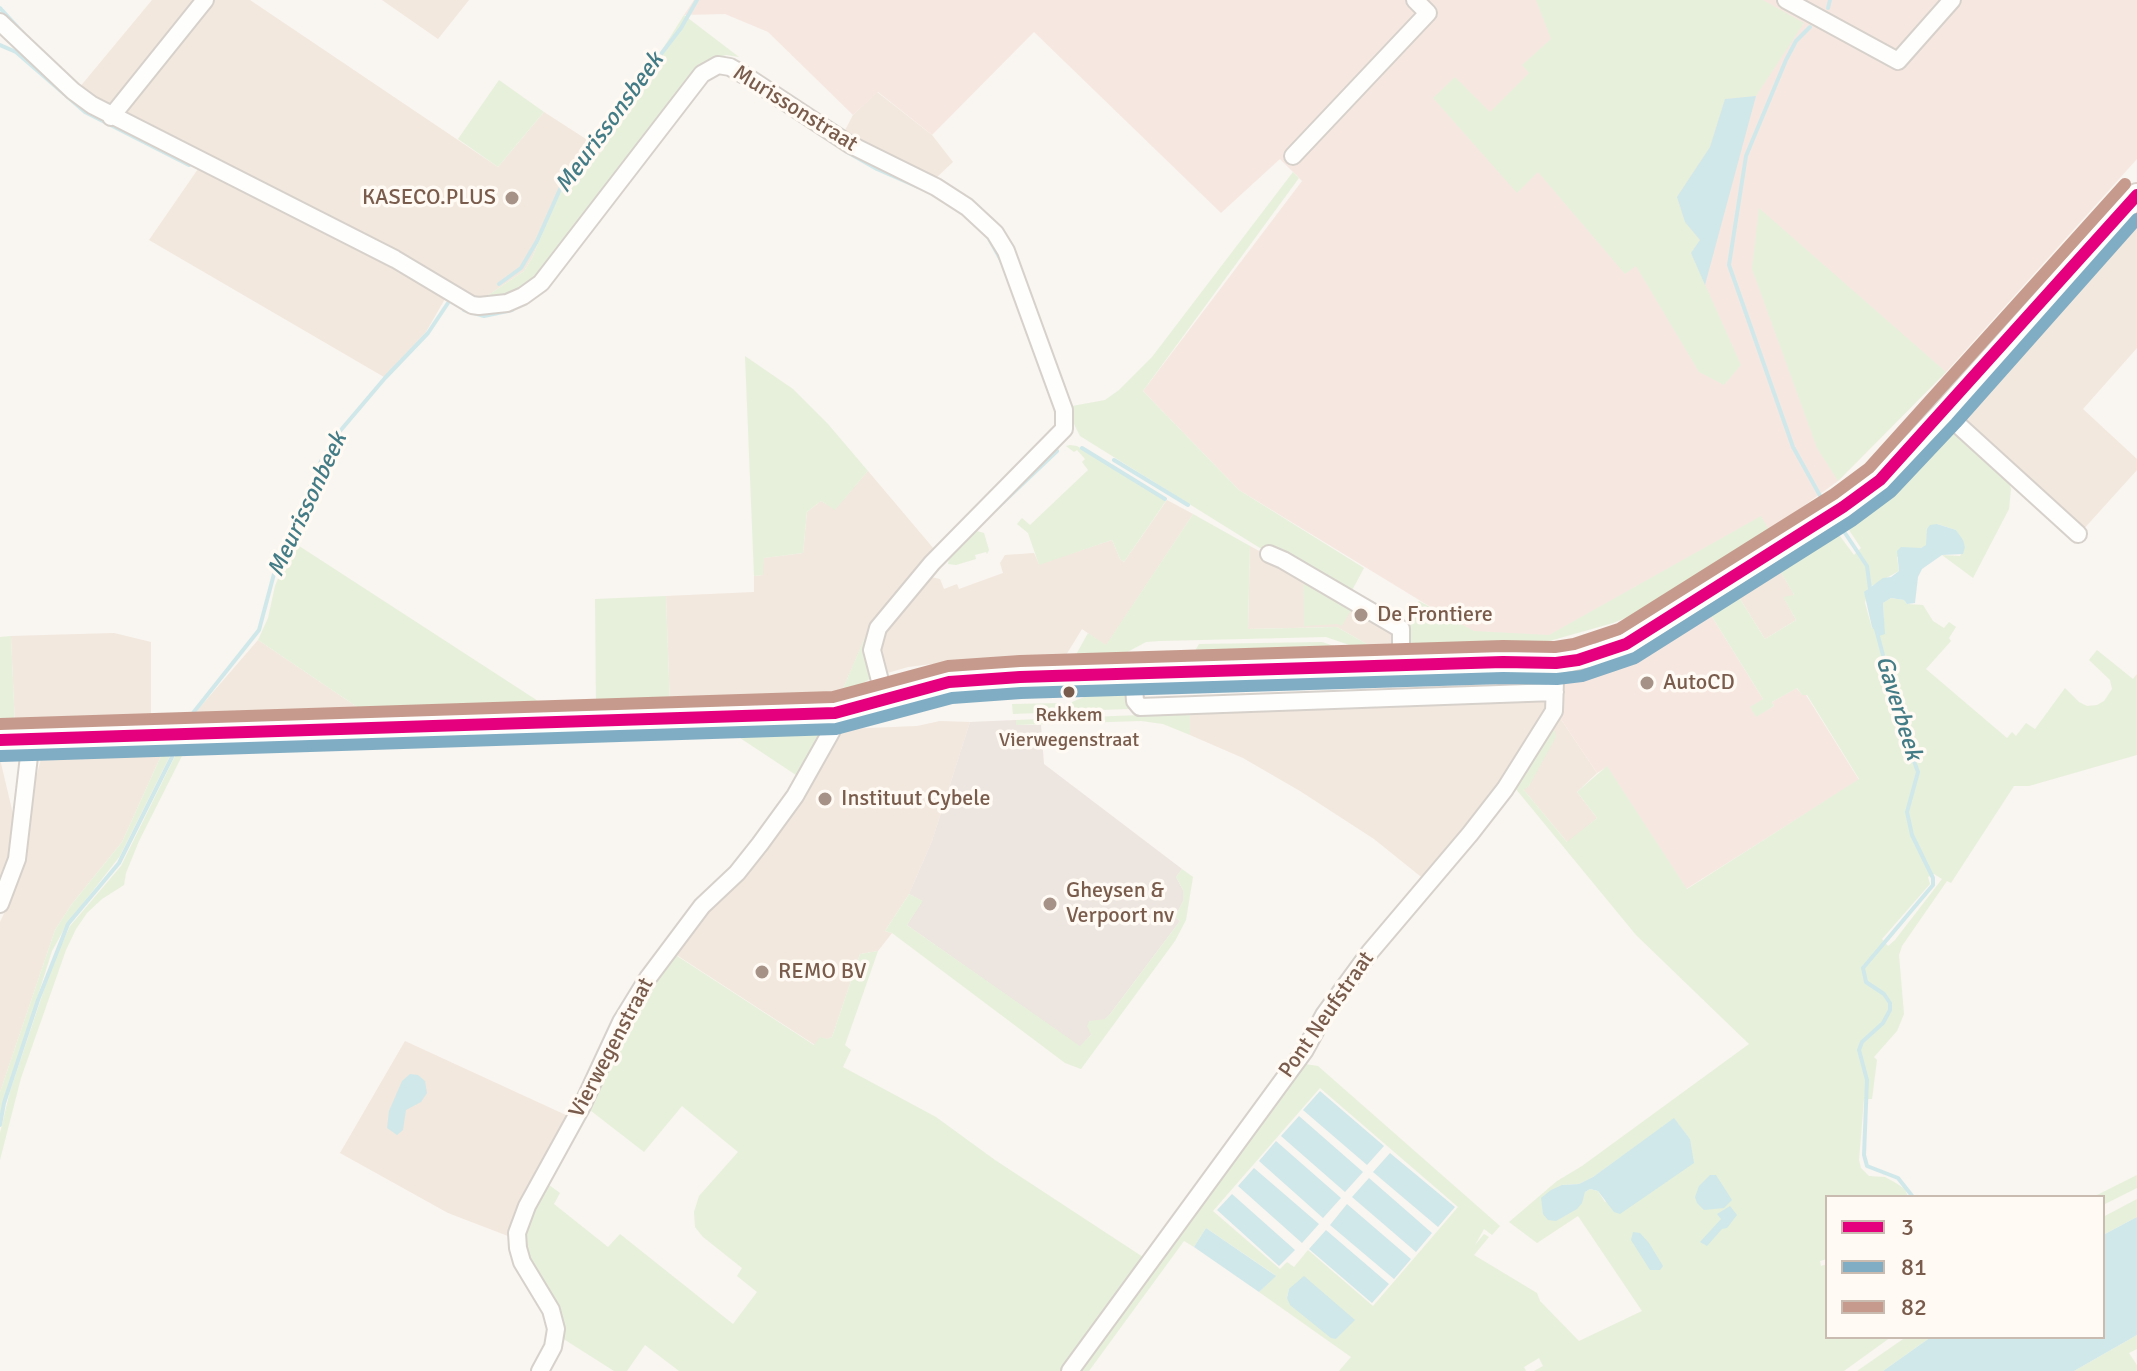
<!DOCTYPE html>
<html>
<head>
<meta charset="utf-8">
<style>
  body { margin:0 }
  #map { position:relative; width:2137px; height:1371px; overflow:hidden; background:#f9f5f0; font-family:Signika,sans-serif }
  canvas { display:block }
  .legend { position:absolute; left:1825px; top:1195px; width:280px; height:144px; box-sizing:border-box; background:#fffaf3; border:2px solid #cabbb1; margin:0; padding:10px 14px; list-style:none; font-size:24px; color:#7a5c4d }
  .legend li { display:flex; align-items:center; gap:16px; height:40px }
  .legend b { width:40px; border:2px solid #cabbb1 }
</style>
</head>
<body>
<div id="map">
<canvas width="2137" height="1371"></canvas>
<ul class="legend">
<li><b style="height:10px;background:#e5007d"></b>3</li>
<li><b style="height:10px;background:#80adc3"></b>81</li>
<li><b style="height:10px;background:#c69b8d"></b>82</li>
</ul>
</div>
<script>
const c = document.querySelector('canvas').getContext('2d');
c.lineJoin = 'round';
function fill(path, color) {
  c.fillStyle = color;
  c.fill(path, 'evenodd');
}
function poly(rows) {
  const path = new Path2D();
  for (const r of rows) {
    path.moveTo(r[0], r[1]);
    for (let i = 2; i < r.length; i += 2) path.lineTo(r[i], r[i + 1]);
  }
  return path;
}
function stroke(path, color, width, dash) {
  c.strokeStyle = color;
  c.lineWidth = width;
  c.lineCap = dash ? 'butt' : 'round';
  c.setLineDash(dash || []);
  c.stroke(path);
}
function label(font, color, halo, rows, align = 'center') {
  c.font = font + ' Signika,sans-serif';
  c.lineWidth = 7;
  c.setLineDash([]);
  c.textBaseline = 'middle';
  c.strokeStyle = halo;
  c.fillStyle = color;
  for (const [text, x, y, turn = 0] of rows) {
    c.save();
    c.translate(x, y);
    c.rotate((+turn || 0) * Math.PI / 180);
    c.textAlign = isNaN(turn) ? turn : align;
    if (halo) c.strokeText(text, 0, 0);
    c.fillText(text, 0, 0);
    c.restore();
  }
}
fill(poly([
  [152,0,197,0,109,109,79,88],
  [213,0,250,0,498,167,544,112,603,150,558,195,532,258,524,271,481,300,416,261,125,113,143,85],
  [382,0,469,0,438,39],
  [877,92,932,135,953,162,937,177,920,175,842,136,853,115],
  [198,169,373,257,446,297,426,332,384,377,149,240],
  [2137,221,2137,348,2083,409,2137,459,2137,470,2081,532,1959,419],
  [868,471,934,549,933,556,868,641,865,638,838,700,670,706,666,596,754,592,754,576,763,575,763,558,803,553,807,512,821,501,835,509],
  [1167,500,1193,514,1106,646,1082,629,1063,660,932,664,908,667,884,674,880,658,880,637,931,577,940,579,944,589,957,584,959,589,1003,573,1000,563,1005,555,1034,553,1039,564,1112,540,1120,559,1124,562],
  [1250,546,1394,625,1397,650,1379,651,1337,627,1248,629],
  [1779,569,1795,596,1784,598,1796,620,1765,639,1737,594],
  [114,633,151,642,151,722,15,727,11,636],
  [258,640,369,715,188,721],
  [1548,699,1550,703,1508,780,1425,880,1374,839,1300,791,1243,758,1190,735,1190,713],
  [1558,715,1597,773,1577,792,1597,818,1568,843,1523,789,1529,786,1550,727],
  [940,721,970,722,932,841,909,894,885,931,892,933,878,951,860,954,832,1037,815,1045,672,952,817,772,845,729,917,726],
  [164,749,122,842,71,905,55,930,0,1092,0,922,16,888,22,865,34,785,41,759,49,752],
  [0,759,13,814,11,859,0,878],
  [405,1041,568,1116,518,1210,508,1236,448,1213,340,1153]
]), '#f2e8de');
fill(poly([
  [694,0,2137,0,2137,159,1946,372,1838,481,1779,524,1715,564,1557,635,1478,636,1239,490,1143,391,1302,181,1280,159,1221,213,1034,32,932,135,878,92,853,115,768,32,725,14,684,15],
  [1709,612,1763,699,1756,716,1774,706,1772,702,1796,688,1802,694,1806,695,1859,780,1686,889,1607,767,1597,773,1558,715,1563,702,1563,678,1627,660]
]), '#f6e8e1');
fill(poly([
  [1016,720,1016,725,1041,725,1044,764,1182,869,1176,877,1183,890,1183,901,1175,917,1180,921,1110,1014,1080,1047,907,925,922,901,909,894,932,841,970,722]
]), '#ede5e0');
fill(poly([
  [1536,0,1763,0,1804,23,1756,96,1725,99,1710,147,1677,197,1685,222,1700,240,1691,253,1741,365,1724,385,1699,372,1636,266,1625,274,1538,172,1517,193,1433,98,1455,77,1490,112,1529,73,1522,65,1551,39],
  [684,15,739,57,726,55,711,61,531,283,498,300,481,300,524,271,532,258,558,195,603,150,616,123],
  [499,80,544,112,498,167,458,139],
  [1293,172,1299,178,1143,391,1239,490,1364,568,1349,596,1268,553,1080,436,1074,424,1072,406,1105,400,1119,390,1152,357],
  [1759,208,1946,372,1838,481,1817,448,1752,269],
  [745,356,793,389,828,424,868,471,835,510,821,501,807,512,803,553,764,558,763,575,754,576],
  [1953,432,1962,436,2008,477,2011,489,2009,509,1973,578,1942,555,1960,556,1965,547,1956,530,1937,524,1927,545,1921,548,1907,549,1897,557,1899,571,1868,588,1865,603,1872,628,1884,619,1883,603,1891,598,1904,600,1907,604,1923,605,1933,621,1944,628,1949,622,1956,627,1949,638,1951,641,1926,669,2007,738,2012,732,2016,736,2026,723,2035,729,2065,688,2079,702,2087,706,2097,705,2104,701,2112,689,2110,680,2089,660,2097,650,2133,679,2137,674,2137,755,2029,786,2014,786,1951,883,1947,881,1902,946,1899,955,1904,1014,1897,1031,1874,1057,1877,1060,1872,1099,1864,1099,1859,1160,1861,1168,1869,1176,1885,1177,1896,1183,1905,1189,1908,1197,1827,1197,1827,1259,1820,1261,1821,1266,1827,1264,1827,1337,1891,1337,1844,1371,1534,1371,1543,1366,1539,1358,1524,1367,1526,1371,1339,1371,1351,1357,1259,1292,1275,1275,1206,1228,1194,1247,1184,1241,1089,1371,1076,1371,1305,1064,1318,1066,1500,1226,1492,1235,1484,1229,1475,1245,1484,1234,1489,1237,1474,1255,1537,1293,1540,1301,1579,1341,1642,1311,1578,1216,1537,1243,1509,1222,1557,1181,1582,1166,1749,1044,1636,935,1515,788,1550,727,1555,731,1556,737,1529,786,1524,790,1567,842,1597,818,1577,792,1607,766,1687,889,1859,779,1807,695,1802,695,1797,688,1772,702,1774,706,1756,717,1750,707,1763,699,1709,612,1737,594,1765,639,1796,620,1783,597,1794,595,1779,569,1837,532,1854,555,1861,548,1847,527,1884,500,1948,433],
  [1934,874,1942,879,1895,940,1888,946,1882,939,1930,884,1928,877],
  [1320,1088,1458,1207,1373,1306,1308,1250,1294,1267,1287,1262,1280,1269,1213,1211],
  [1674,1119,1690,1139,1605,1202,1598,1191,1590,1189,1585,1192,1583,1198,1562,1185,1579,1184,1593,1177],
  [1289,1289,1354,1320,1336,1339,1287,1298],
  [1070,445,1077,446,1166,501,1124,562,1120,559,1112,540,1039,565,1028,533,1017,524,1022,518,1030,525,1088,470,1082,462,1085,459,1077,450,1074,452,1066,446],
  [1193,514,1250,546,1248,629,1337,627,1379,651,1355,647,1326,637,1160,641,1146,642,1120,656,1108,658,1073,660,1088,633,1106,645],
  [1761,516,1769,530,1779,524,1781,529,1686,589,1648,609,1613,623,1546,642,1404,650,1405,628,1419,601,1474,631,1549,635],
  [977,531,984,533,989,550,987,554,986,552,975,555,976,559,956,565,948,564,949,558],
  [293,542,555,712,369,715,258,640,268,618,275,586],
  [1303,576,1354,605,1342,626,1338,624,1304,626],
  [666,596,670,706,596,709,595,599],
  [11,636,15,727,0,727,0,637],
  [865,637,871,678,838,700],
  [1322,642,1365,656,1352,660,1343,653,1321,648,1195,651,1199,644],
  [1063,665,1063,669,902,689,890,685,886,679,912,671,932,668],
  [1101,690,1127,690,1129,709,1073,711,1072,702],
  [1062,703,1063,712,1013,714,1012,704],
  [1190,713,1190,735,1163,724,1141,721,1016,725,1016,720],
  [820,729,823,733,799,777,731,732],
  [186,748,139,841,126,873,124,885,102,899,87,913,76,929,66,950,21,1078,0,1160,0,1133,10,1091,54,960,70,926,121,866,176,754,171,754,120,856,67,924,52,951,0,1116,0,1092,55,930,71,905,122,842,164,749],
  [1182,869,1193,877,1186,920,1175,941,1081,1069,1065,1063,892,933,885,931,909,894,923,901,907,925,1080,1046,1091,1035,1087,1026,1089,1021,1105,1019,1110,1014,1180,921,1175,917,1183,901,1183,890,1176,877],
  [878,951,845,1045,851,1050,843,1067,936,1117,995,1160,1146,1259,1063,1371,679,1371,645,1345,627,1371,614,1371,562,1338,530,1268,523,1238,545,1182,560,1193,554,1204,608,1247,620,1234,733,1324,757,1292,737,1276,742,1268,703,1237,695,1227,694,1212,699,1196,738,1152,682,1106,644,1152,586,1107,624,1028,671,952,814,1045,820,1037,827,1039,832,1037,860,954],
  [2137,1175,2137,1188,2103,1205,2103,1197,2093,1197],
  [2137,1199,2137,1217,2103,1235,2103,1217],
  [2137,1335,2137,1349,2129,1353,2137,1365,2137,1371,2074,1371],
  [1906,1337,1931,1337,1883,1371,1857,1371]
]), '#e7f0db');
fill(poly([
  [1756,96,1705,285,1691,253,1700,240,1685,222,1677,197,1710,147,1725,99],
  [1937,524,1956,530,1963,540,1965,547,1963,554,1942,555,1922,569,1918,577,1915,603,1907,604,1904,600,1891,598,1883,603,1885,634,1879,636,1872,627,1864,592,1883,578,1891,577,1899,571,1897,551,1901,547,1921,548,1926,545,1927,529,1930,525],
  [410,1074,418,1075,425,1081,427,1093,421,1102,406,1110,403,1130,397,1135,387,1128,389,1111,402,1081],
  [1320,1091,1384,1146,1367,1165,1303,1110],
  [1299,1116,1363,1172,1345,1192,1281,1136],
  [1674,1118,1690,1139,1694,1163,1620,1214,1614,1212,1598,1191,1590,1189,1585,1192,1582,1203,1577,1209,1556,1221,1548,1220,1543,1214,1541,1198,1551,1190,1562,1185,1579,1184,1593,1177],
  [1276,1141,1341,1198,1323,1218,1259,1161],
  [1390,1153,1455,1207,1438,1227,1373,1172],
  [1254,1168,1319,1224,1302,1243,1238,1186],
  [1710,1175,1716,1175,1732,1200,1724,1208,1704,1210,1697,1203,1695,1197,1699,1186],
  [1369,1178,1432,1233,1416,1252,1352,1197],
  [1232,1194,1295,1250,1279,1266,1217,1210],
  [1347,1204,1411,1259,1394,1279,1330,1225],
  [1730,1206,1737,1215,1727,1228,1722,1229,1707,1246,1700,1242,1721,1219,1717,1214],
  [2137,1217,2137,1335,2074,1371,1883,1371,1931,1337,2103,1337,2103,1235],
  [1206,1228,1276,1276,1259,1292,1194,1247],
  [1326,1230,1389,1284,1372,1303,1309,1249],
  [1633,1232,1640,1233,1649,1243,1663,1266,1660,1270,1650,1270,1631,1240],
  [1304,1276,1355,1320,1336,1339,1331,1338,1290,1305,1287,1298,1289,1289]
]), '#d0e8ea');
stroke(poly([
  [0,8,24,34],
  [1828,8,1830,0],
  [1810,27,1796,41,1786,60,1746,156,1729,265,1793,447,1823,501],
  [0,45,16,52,85,112,189,165],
  [847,152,877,169,918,187],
  [978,207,995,223],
  [987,235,1002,262],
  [499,284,521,268,537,241,561,187,601,143,638,84,681,28,697,0],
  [464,310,484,316,512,310],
  [1082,448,1165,499],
  [1114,460,1188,505],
  [995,510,1057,451],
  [1843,530,1867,566,1870,589],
  [1876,629,1905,737,1918,772,1907,812,1912,835,1933,878,1933,885,1863,968,1866,982,1884,994,1890,1003,1890,1010,1883,1023,1862,1042,1859,1050,1867,1080,1864,1155,1867,1166,1898,1178,1913,1197],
  [189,718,259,630,278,559,321,461,335,437,385,378,428,333,448,303],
  [0,1125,4,1103,38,1000,68,924,119,863,172,757]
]), '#d0e8ea', 4);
const street = poly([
  [1786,0,1898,61,1952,0],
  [0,22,73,91,92,105,395,259,472,305,479,306,507,303,523,296,541,283,702,74,718,65,730,67,746,76,849,144,936,187,967,207,995,233,1006,251,1064,410,1064,429,932,563,878,628,872,650,885,700],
  [111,117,205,0],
  [1293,156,1428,13,1415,0],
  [1944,412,2078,534],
  [1269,554,1283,560,1401,629,1401,666],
  [1133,673,1135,701,1140,707,1555,692],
  [0,904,17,859,31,739],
  [540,1371,553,1347,556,1329,551,1310,522,1262,518,1248,517,1233,527,1206,581,1108,621,1022,648,978,702,906,737,873,760,844,795,796,835,725,835,713],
  [1070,1371,1305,1050,1324,1015,1370,952,1470,834,1505,789,1554,711,1556,652]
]);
const secondary = poly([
  [835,713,949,682,1020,677,1503,662,1556,663,1599,654,1626,644,1843,507,1880,480,1944,412,2137,195],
  [0,740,848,713]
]);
stroke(street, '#d7d1cb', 20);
stroke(secondary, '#d9d2cb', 26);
stroke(street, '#fefefd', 16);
stroke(secondary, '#fefefd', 22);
stroke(poly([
  [0,740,835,713,949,682,1020,677,1503,662,1556,663,1578,660,1626,644,1843,507,1880,480,2137,195]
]), '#e5007d', 12);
stroke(poly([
  [1,756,836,729,952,698,1021,693,1503,678,1557,679,1582,676,1635,658,1852,521,1891,492,1956,423,2137,219]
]), '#80adc3', 12);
stroke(poly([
  [0,724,833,697,948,666,1020,661,1503,646,1555,647,1574,644,1619,629,1834,494,1869,468,2125,184]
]), '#c69b8d', 12);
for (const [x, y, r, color] of [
  [512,198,8,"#a69286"],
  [1361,615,8,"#a69286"],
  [1647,683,8,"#a69286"],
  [1069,692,7,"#7a5c4d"],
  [825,799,8,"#a69286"],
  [1050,904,8,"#a69286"],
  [762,972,8,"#a69286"]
]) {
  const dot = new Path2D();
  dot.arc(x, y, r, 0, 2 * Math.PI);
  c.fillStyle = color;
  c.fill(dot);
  stroke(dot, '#fffaf3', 3);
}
label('20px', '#7a5c4d', '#fffaf3', [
  ["Rekkem",1069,716],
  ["Vierwegenstraat",1069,741]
]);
label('22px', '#7a5c4d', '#fffaf3', [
  ["Murissonstraat",795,109,32],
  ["Pont Neufstraat",1327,1015,-55],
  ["Vierwegenstraat",612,1048,-62]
]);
label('22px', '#7a5c4d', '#fffaf3', [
  ["KASECO.PLUS",496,198,"right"],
  ["De Frontiere",1377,615],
  ["AutoCD",1663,683],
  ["Instituut Cybele",841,799],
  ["Gheysen &",1066,891],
  ["Verpoort nv",1066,916],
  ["REMO BV",778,972]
], 'left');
label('italic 24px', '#437c86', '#fffaf3', [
  ["Meurissonsbeek",610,123,-54],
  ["Meurissonbeek",308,505,-65],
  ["Gaverbeek",1898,708,73]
]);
</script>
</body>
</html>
